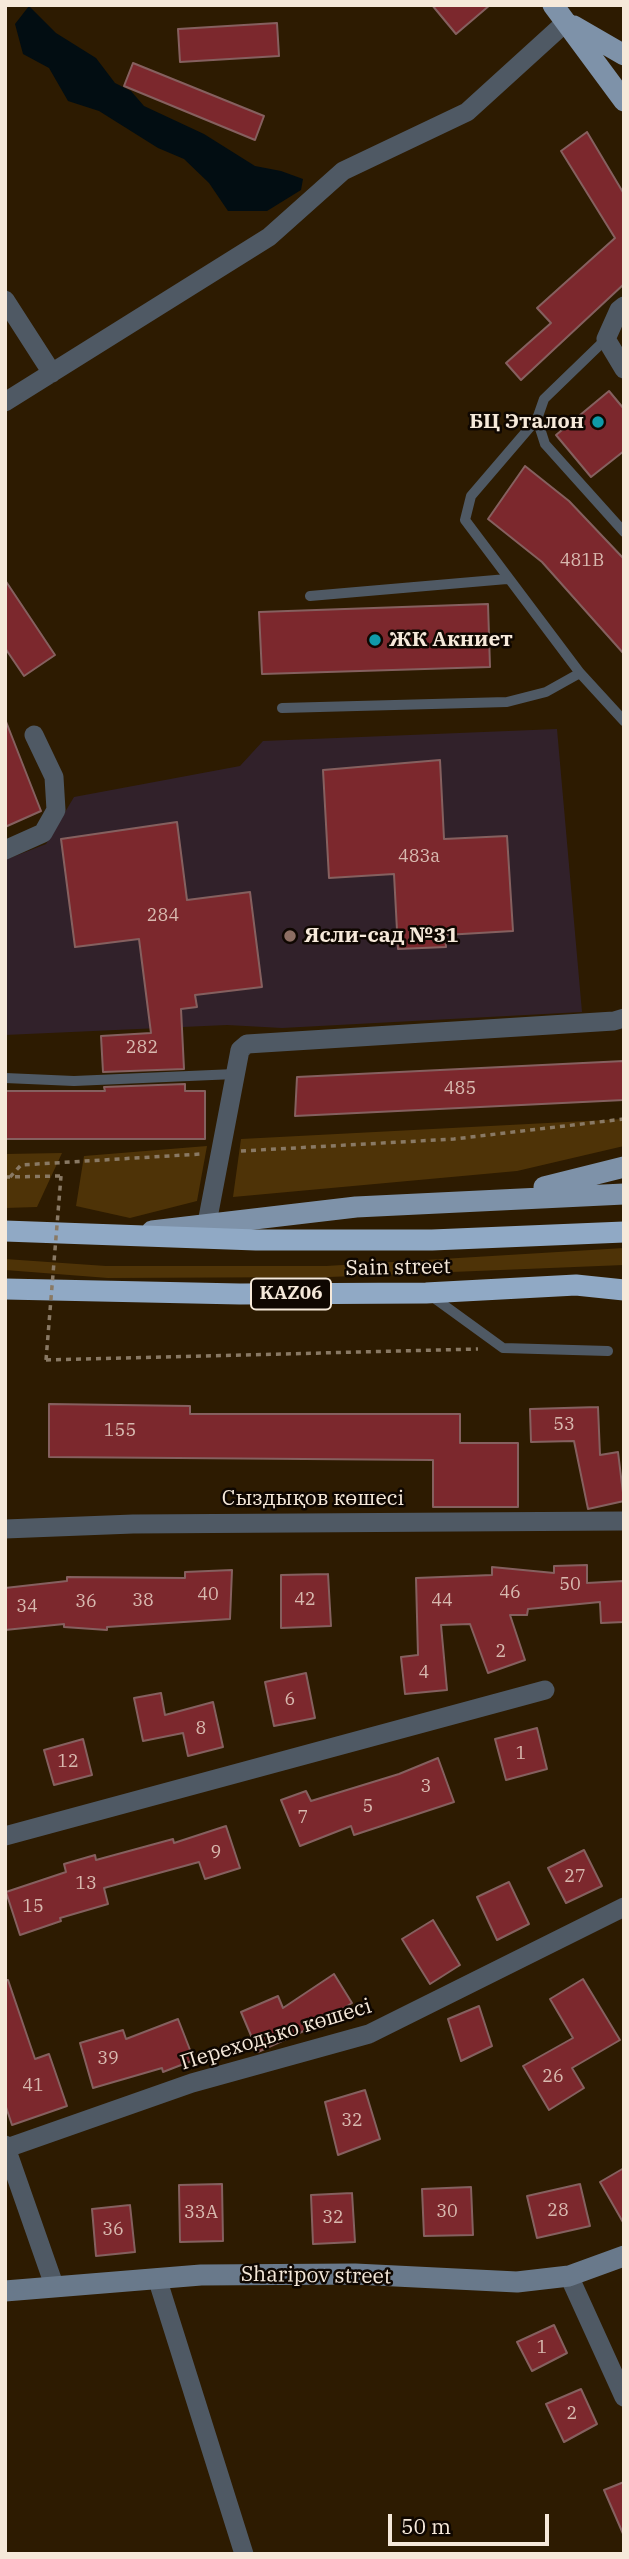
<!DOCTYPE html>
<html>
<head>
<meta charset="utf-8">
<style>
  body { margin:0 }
  #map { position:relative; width:629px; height:2559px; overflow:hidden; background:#2d1b01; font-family:"IBM Plex Serif",serif }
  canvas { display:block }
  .frame { position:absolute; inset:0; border:7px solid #f6e9da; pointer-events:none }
  .scale { position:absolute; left:388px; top:2514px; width:161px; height:32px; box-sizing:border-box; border:4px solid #f6e9da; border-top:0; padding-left:9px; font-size:21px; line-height:24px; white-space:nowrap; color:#f6e9da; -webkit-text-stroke:5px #0f0701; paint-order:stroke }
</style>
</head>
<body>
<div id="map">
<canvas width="629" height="2559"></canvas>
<div class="frame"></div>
<div class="scale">50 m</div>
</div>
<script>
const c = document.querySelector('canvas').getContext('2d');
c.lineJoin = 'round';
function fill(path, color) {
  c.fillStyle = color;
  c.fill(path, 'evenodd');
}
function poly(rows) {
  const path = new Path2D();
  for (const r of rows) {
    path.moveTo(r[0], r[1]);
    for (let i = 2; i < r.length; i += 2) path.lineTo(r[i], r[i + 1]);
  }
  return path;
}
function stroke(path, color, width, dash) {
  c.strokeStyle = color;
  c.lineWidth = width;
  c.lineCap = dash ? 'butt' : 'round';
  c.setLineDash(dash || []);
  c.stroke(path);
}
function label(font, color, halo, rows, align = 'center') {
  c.font = font + ' "IBM Plex Serif",serif';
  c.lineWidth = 5;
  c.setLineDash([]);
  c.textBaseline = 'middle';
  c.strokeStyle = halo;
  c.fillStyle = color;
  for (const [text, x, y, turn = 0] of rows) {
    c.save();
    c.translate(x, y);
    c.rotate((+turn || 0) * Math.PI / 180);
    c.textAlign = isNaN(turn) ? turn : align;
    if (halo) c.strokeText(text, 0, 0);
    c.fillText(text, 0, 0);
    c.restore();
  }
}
fill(poly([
  [557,729,582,1012,282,1028,227,1025,5,1035,5,860,46,844,74,797,240,766,263,741]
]), '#31212a');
fill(poly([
  [624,1119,624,1146,517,1171,233,1197,241,1139],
  [207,1146,197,1201,130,1218,76,1206,84,1156],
  [62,1153,37,1207,5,1208,5,1154],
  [624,1248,624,1265,329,1277,108,1278,5,1270,5,1259,106,1266,326,1266]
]), '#4e3307');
fill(poly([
  [29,6,56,33,96,58,115,83,131,91,144,106,204,134,255,166,281,171,303,179,301,190,267,211,228,211,209,183,184,159,158,148,99,111,68,101,49,68,23,54,15,24]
]), '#020d12');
const building = poly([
  [432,5,490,5,456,34,432,5],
  [277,23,279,56,180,62,178,29,277,23],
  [133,63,264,116,255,140,124,86,133,63],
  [587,132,624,194,624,284,521,380,506,363,551,323,537,308,615,238,561,151,587,132],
  [609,391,624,409,624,451,591,477,556,435,609,391],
  [525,466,569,501,624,559,624,654,542,562,488,519,525,466],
  [5,580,55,655,24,676,5,648,5,580],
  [488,604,490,667,262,674,259,612,488,604],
  [5,719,41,811,5,827,5,719],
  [440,760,444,839,507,836,513,931,445,935,446,947,398,949,394,874,329,878,323,770,440,760],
  [177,822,187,900,250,892,262,987,195,995,197,1007,181,1009,184,1069,103,1072,101,1036,151,1033,139,939,75,947,61,839,177,822],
  [624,1061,624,1100,295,1116,297,1077,624,1061],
  [185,1084,185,1091,205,1091,205,1139,5,1139,5,1091,105,1091,104,1087,185,1084],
  [49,1404,190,1406,190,1414,460,1414,460,1443,518,1443,518,1507,433,1507,433,1460,49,1457,49,1404],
  [598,1407,600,1455,618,1452,624,1501,588,1509,574,1441,531,1442,530,1409,598,1407],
  [587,1565,587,1583,624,1581,624,1622,601,1623,600,1602,528,1609,527,1615,510,1615,525,1660,488,1673,470,1624,441,1625,447,1690,405,1694,401,1657,418,1655,416,1578,492,1575,492,1567,554,1573,554,1566,587,1565],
  [232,1570,230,1619,107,1627,107,1630,64,1627,64,1624,5,1630,5,1588,67,1581,67,1577,185,1578,185,1572,232,1570],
  [328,1574,331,1626,281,1628,281,1575,328,1574],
  [306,1673,315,1718,274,1726,265,1682,306,1673],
  [161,1693,165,1715,213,1702,223,1747,188,1756,183,1733,143,1741,134,1698,161,1693],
  [537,1728,547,1769,506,1780,495,1739,537,1728],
  [83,1739,92,1775,54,1785,44,1750,83,1739],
  [438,1758,454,1802,354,1835,351,1826,300,1846,281,1800,306,1791,311,1801,399,1774,438,1758],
  [226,1826,240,1868,205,1879,199,1862,104,1888,108,1904,60,1918,61,1921,20,1935,6,1892,66,1872,64,1864,95,1855,96,1860,173,1839,174,1843,226,1826],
  [584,1850,602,1886,566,1903,548,1868,584,1850],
  [509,1882,529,1924,497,1940,477,1897,509,1882],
  [433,1920,460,1965,430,1984,402,1939,433,1920],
  [334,1974,352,2003,319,2024,258,2052,241,2012,278,1996,283,2008,334,1974],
  [583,1979,620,2040,572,2068,584,2088,549,2110,523,2066,573,2038,550,1999,583,1979],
  [5,1980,8,1980,35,2059,49,2054,67,2106,12,2125,5,2104,5,1980],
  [479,2006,492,2046,461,2061,448,2019,479,2006],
  [178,2019,194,2060,163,2072,162,2068,93,2088,80,2043,123,2030,126,2039,178,2019],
  [365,2090,380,2139,338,2155,325,2102,365,2090],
  [624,2168,624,2224,600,2182,624,2168],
  [222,2184,223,2241,180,2242,179,2185,222,2184],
  [580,2184,590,2226,537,2238,527,2196,580,2184],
  [471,2187,473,2235,424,2236,422,2189,471,2187],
  [352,2193,355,2242,313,2244,311,2195,352,2193],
  [130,2205,135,2252,96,2256,92,2209,130,2205],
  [554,2325,567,2353,532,2371,517,2342,554,2325],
  [581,2389,597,2424,564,2442,546,2404,581,2389],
  [624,2482,624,2536,604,2490,624,2482]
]);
fill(building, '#7c282d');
stroke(building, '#85605f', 2);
stroke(poly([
  [241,1151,454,1139,624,1119],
  [5,1177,61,1176],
  [10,1177,21,1165,201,1154],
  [46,1360,478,1349]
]), '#897964', 3.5, [5, 5]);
stroke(poly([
  [606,339,544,399,537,419,545,444,624,532],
  [537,419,471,496,465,520,580,673,624,721],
  [310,596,507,579],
  [282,708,507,702,546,692,580,673],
  [5,1078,74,1081,235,1074],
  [430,1295,503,1348,608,1351]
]), '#4f5964', 10);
stroke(poly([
  [5,300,52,373],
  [624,306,619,310,606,339,624,369],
  [5,402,269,237,343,171,467,112,566,22],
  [5,850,43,833,56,810,54,777,34,735],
  [207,1223,240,1050,247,1044,614,1021,624,1018],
  [5,1529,133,1524,622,1521],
  [5,1836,545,1690],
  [5,2145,54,2285],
  [7,2148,192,2083,369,2034,624,1907],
  [569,2276,624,2397],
  [157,2278,244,2554]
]), '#4f5964', 19);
stroke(poly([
  [5,2291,201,2275,355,2274,517,2282,569,2276,624,2256]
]), '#69798b', 21);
stroke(poly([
  [553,5,624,101],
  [574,26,624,55],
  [544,1187,624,1167],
  [152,1231,356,1207,624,1194]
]), '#7e92a9', 21);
stroke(poly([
  [5,1231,256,1240,432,1240,624,1232],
  [5,1289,240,1294,426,1293,576,1285,624,1290]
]), '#90a9c5', 21);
stroke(poly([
  [46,1360,61,1176]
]), '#897964', 3.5, [5, 5]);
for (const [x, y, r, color] of [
  [598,422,7,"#0f9aa8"],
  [375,640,7,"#0f9aa8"],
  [290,936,7,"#8d6e63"]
]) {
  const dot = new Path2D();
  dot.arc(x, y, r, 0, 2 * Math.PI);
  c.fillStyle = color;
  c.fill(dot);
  stroke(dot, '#0f0701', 2.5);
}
label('18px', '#d8b9af', null, [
  ["481В",582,561],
  ["483а",419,857],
  ["284",163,916],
  ["282",142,1048],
  ["485",460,1089],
  ["53",564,1425],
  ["155",120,1431],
  ["50",570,1585],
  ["46",510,1593],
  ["40",208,1595],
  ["42",305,1600],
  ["38",143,1601],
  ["44",442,1601],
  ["36",86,1602],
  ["34",27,1607],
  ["2",501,1652],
  ["4",424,1673],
  ["6",290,1700],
  ["8",201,1729],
  ["1",521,1754],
  ["12",68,1762],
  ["3",426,1787],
  ["5",368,1807],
  ["7",303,1818],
  ["9",216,1853],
  ["27",575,1877],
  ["13",86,1884],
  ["15",33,1907],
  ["39",108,2059],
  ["26",553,2077],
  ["41",33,2086],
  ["32",352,2121],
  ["28",558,2211],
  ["30",447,2212],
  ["33А",201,2213],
  ["32",333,2218],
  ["36",113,2230],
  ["1",542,2348],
  ["2",572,2414]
]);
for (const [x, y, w] of [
  [291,1294,80]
]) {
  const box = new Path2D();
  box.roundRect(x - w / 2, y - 15.5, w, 31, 5);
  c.fillStyle = '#0f0701';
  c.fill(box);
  stroke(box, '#f6e9da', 2);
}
label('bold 19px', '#f6e9da', null, [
  ["KАZ06",291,1294]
]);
label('bold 21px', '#f6e9da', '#0f0701', [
  ["БЦ Эталон",584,422,"right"],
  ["ЖК Акниет",389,640],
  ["Ясли-сад №31",304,936]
], 'left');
label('21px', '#f6e9da', '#0f0701', [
  ["Sain street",398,1268,-1],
  ["Сыздықов көшесі",313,1499],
  ["Переходько көшесі",276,2035,-17],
  ["Sharipov street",316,2276,1]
]);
</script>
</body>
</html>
